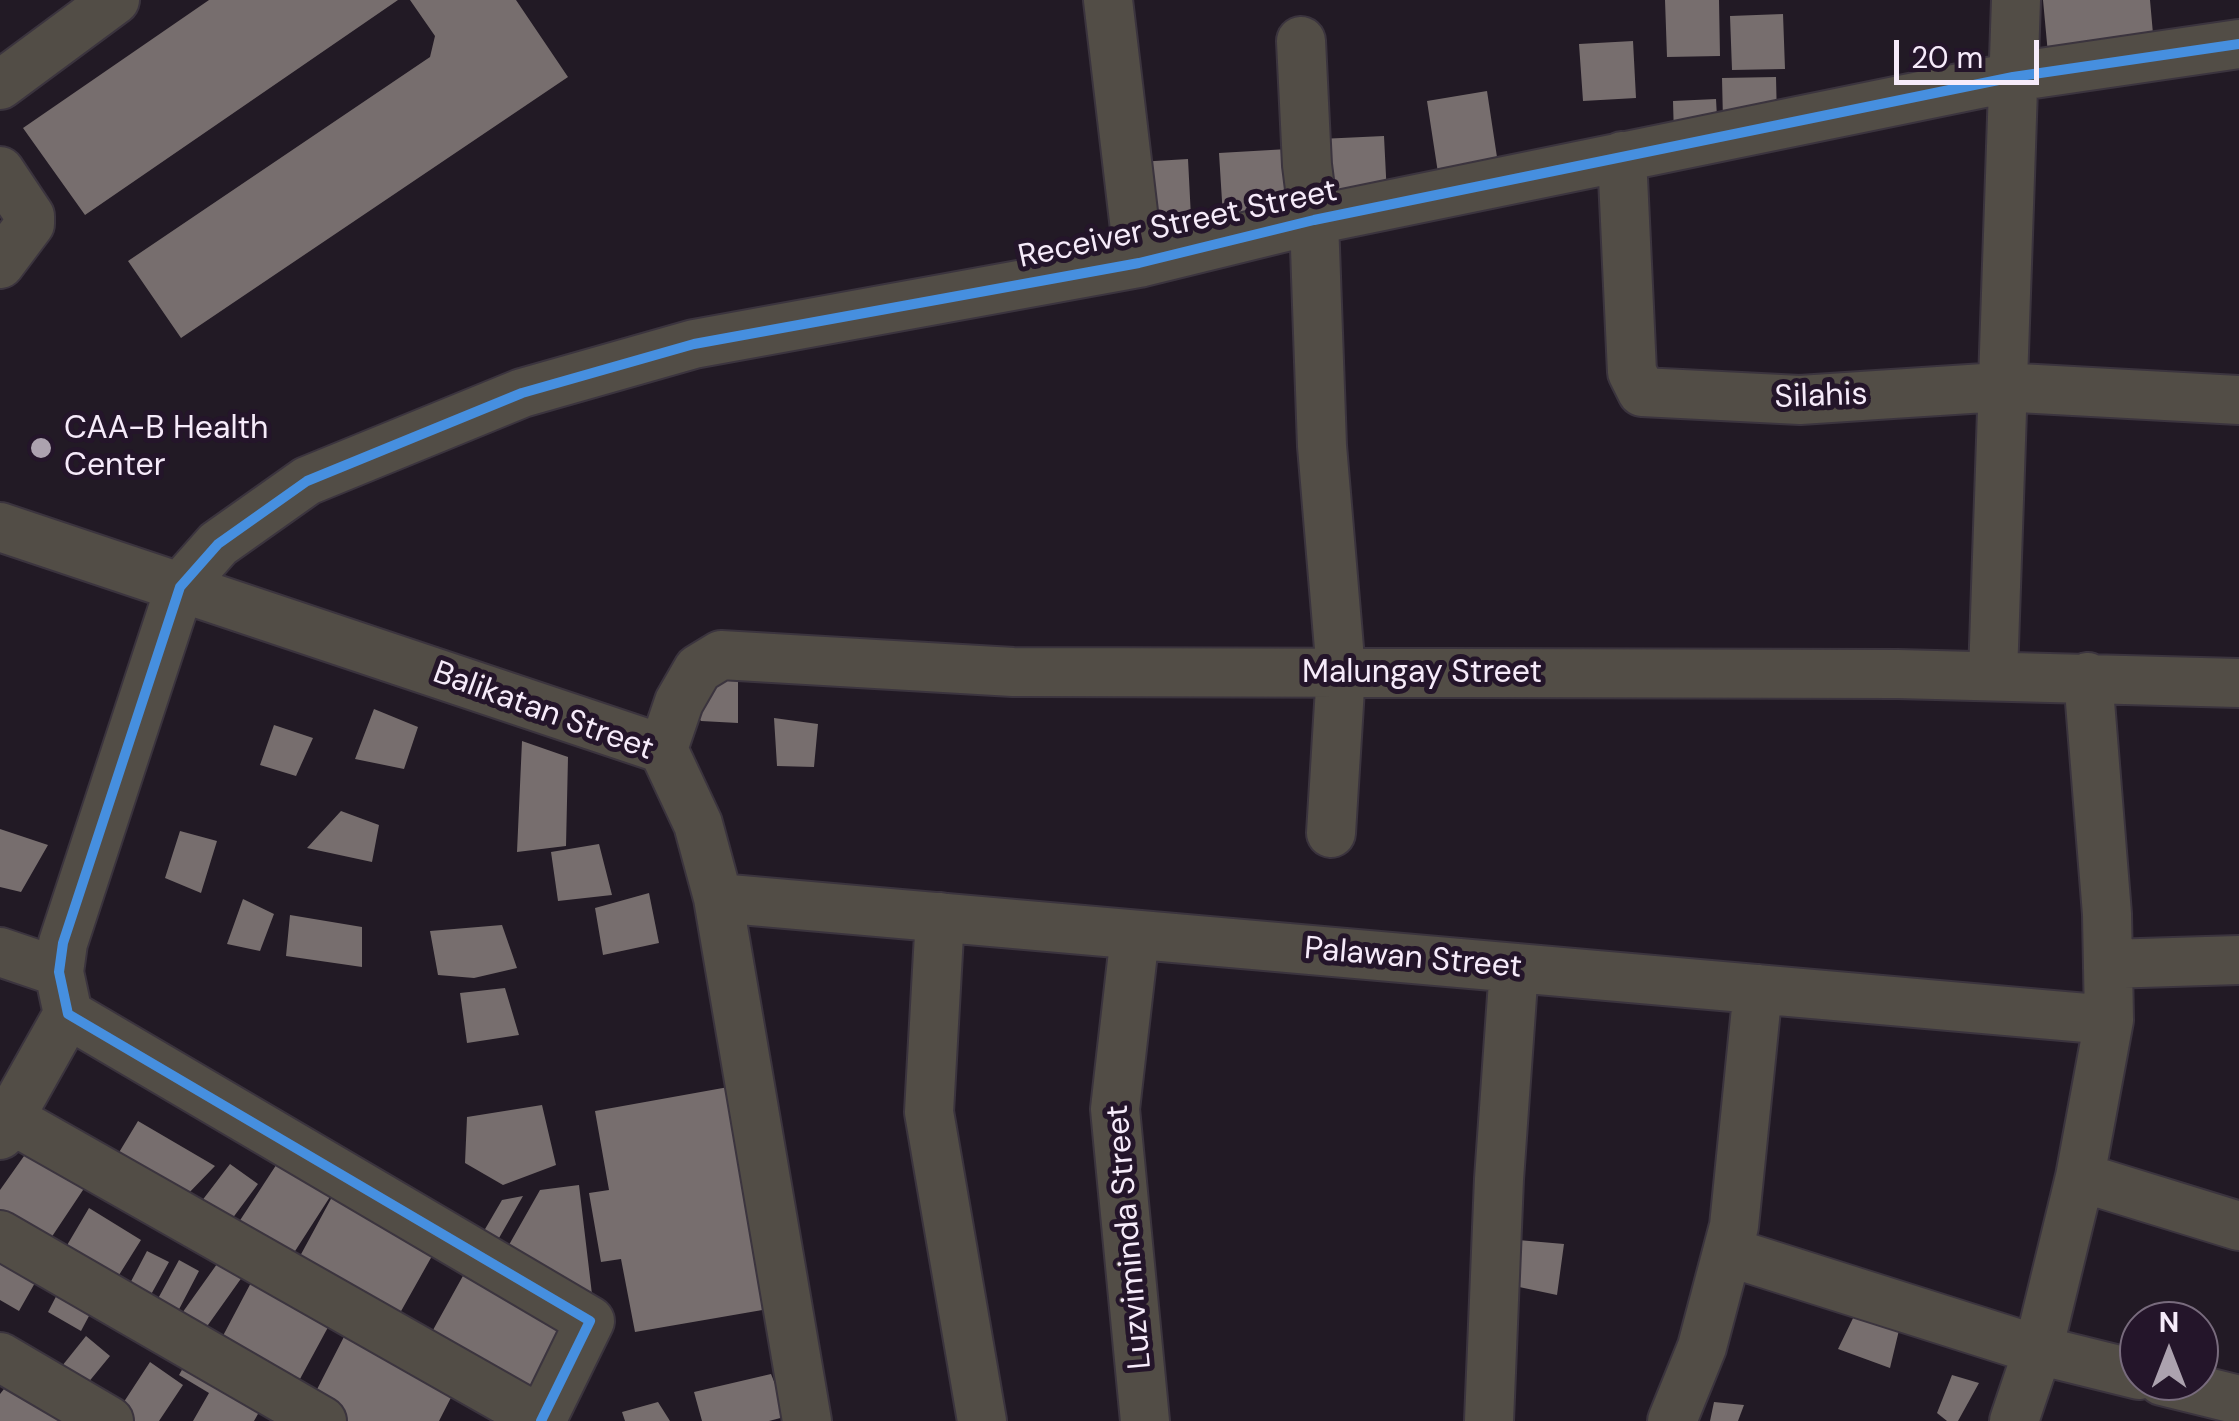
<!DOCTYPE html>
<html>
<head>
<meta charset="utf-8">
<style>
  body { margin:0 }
  #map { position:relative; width:2239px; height:1421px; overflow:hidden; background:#221a25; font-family:"DM Sans",sans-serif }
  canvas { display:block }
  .north { position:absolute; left:2119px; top:1301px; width:100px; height:100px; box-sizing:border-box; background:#24152a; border:2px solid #786b7d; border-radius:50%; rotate:0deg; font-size:28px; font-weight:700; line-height:40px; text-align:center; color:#f6ebfa }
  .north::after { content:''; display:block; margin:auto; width:35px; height:45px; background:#aca2af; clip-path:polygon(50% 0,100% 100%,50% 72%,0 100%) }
  .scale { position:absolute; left:1894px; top:40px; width:145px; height:45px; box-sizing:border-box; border:5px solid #f6ebfa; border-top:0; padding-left:12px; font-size:30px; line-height:35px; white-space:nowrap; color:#f6ebfa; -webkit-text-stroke:8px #24152a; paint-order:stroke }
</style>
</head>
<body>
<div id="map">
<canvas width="2239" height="1421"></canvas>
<div class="north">N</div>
<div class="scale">20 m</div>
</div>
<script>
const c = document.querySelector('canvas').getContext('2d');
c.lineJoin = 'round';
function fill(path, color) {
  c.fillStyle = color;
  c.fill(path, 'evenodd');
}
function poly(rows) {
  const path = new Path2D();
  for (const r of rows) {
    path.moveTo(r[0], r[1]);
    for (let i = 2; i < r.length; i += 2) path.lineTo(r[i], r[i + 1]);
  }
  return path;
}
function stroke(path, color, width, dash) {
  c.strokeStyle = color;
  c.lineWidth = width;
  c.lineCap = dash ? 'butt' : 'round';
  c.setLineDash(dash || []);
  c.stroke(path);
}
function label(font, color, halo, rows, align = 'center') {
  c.font = font + ' "DM Sans",sans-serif';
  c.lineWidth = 10;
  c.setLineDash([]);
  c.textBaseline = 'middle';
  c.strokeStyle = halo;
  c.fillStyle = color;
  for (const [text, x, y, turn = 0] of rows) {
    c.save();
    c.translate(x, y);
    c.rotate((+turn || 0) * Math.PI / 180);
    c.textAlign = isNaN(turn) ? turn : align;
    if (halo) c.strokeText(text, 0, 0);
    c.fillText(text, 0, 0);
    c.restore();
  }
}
fill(poly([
  [209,0,398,0,85,215,23,128],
  [410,0,516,0,568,77,181,338,128,261,430,57,435,36],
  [1665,0,1719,0,1720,56,1667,57],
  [2043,0,2150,0,2154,45,2048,54],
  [1783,14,1785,69,1732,70,1730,16],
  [1633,41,1636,98,1583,101,1579,44],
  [1776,77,1777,120,1723,121,1722,78],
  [1487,91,1500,177,1440,186,1427,101],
  [1716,99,1718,136,1674,137,1673,101],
  [1384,136,1387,196,1324,199,1320,139],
  [1288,149,1292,213,1223,217,1219,153],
  [1188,159,1192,237,1142,240,1138,162],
  [738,666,738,723,701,721,687,702],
  [374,709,418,727,404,769,355,759],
  [774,718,818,724,814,767,777,766],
  [274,725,313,738,296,776,260,765],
  [522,741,568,757,566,846,517,852],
  [341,811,379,825,372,862,307,848],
  [0,829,48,845,21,892,0,887],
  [180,831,217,841,201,893,165,878],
  [599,844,612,895,558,901,551,852],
  [649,893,659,943,603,955,595,908],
  [243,899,274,914,260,951,227,944],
  [290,915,362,927,362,967,286,956],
  [502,925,517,968,474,978,438,975,430,931],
  [505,988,519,1035,467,1043,460,993],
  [734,1086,774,1308,635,1332,621,1259,601,1262,589,1193,609,1190,595,1111],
  [542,1105,556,1165,503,1185,465,1163,467,1117],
  [138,1121,215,1166,183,1199,115,1159],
  [29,1149,85,1187,49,1241,0,1209,0,1190],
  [284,1153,337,1186,288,1262,235,1228],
  [230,1164,258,1184,229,1223,201,1202],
  [339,1184,441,1240,400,1313,299,1258],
  [579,1185,594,1311,501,1259,540,1190],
  [523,1196,495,1245,481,1236,502,1200],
  [89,1208,141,1240,114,1283,63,1252],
  [1518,1240,1564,1244,1557,1295,1505,1284],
  [147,1251,169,1262,148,1300,127,1289],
  [222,1257,245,1273,203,1332,180,1316],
  [0,1260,44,1267,19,1311,0,1300],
  [179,1260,199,1271,175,1317,154,1306],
  [469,1265,579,1325,537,1400,428,1339],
  [254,1277,333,1318,294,1390,216,1349],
  [64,1281,98,1299,81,1331,48,1312],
  [1856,1312,1900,1326,1890,1368,1838,1349],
  [349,1327,459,1382,439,1421,346,1421,310,1403],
  [86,1336,110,1356,78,1395,54,1376],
  [191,1354,267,1398,254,1421,193,1421,209,1393,179,1375],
  [150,1362,183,1385,159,1421,127,1421,116,1414],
  [771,1374,788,1416,769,1421,702,1421,694,1392],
  [15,1375,76,1421,0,1421,0,1394],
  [1952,1375,1979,1383,1958,1421,1947,1421,1937,1413],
  [658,1402,670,1421,625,1421,622,1412],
  [1714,1402,1744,1405,1738,1421,1710,1421]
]), '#776e6e');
const street = poly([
  [1108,0,1139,263],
  [1301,41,1307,165,1314,220,1322,446,1341,672,1331,833],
  [0,85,115,0],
  [1622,156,1632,372,1642,392,1800,400,2000,387,2239,400],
  [0,171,30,216,30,224,0,264],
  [0,527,663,749,698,824,718,898,807,1421],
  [1993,675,2016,0],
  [663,749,679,702,698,669,721,655,1013,672,1898,674,2239,683],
  [718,898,2109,1020],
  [940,917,929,1112,982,1421],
  [1135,935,1115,1109,1145,1421],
  [0,952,59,972],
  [2108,964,2239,960],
  [9,1118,541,1420],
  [0,1135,68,1014],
  [2080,1177,2239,1226],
  [0,1235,322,1421],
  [1729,1252,2038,1350,2139,1375],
  [0,1357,109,1421],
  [2162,1381,2239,1400],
  [541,1421,590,1321,68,1014,59,972,63,943,180,587,218,544,307,481,522,393,694,344,1139,263,1314,220,2013,77,2239,44],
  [1489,1421,1499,1179,1514,968],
  [1672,1421,1702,1347,1734,1226,1758,989],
  [2014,1421,2038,1350,2080,1177,2109,1020,2107,914,2088,677]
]);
stroke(street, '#3b343e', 52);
stroke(street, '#524d46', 48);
stroke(poly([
  [541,1421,590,1321,68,1014,59,972,63,943,180,587,218,544,307,481,522,393,694,344,1139,263,1314,220,2013,77,2239,44]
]), '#468fdf', 10);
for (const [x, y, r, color] of [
  [41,448,12,"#aca2af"]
]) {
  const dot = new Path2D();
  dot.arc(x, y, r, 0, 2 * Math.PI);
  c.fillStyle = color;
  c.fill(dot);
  stroke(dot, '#24152a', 4);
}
label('32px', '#f6ebfa', '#24152a', [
  ["Receiver Street Street",1178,225,-12],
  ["Silahis",1821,397,-2],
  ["Malungay Street",1422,674],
  ["Balikatan Street",543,712,20],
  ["Palawan Street",1413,959,5],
  ["Luzviminda Street",1130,1237,-95]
]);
label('32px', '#f6ebfa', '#24152a', [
  ["CAA-B Health",64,430],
  ["Center",64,467]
], 'left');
</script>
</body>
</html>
